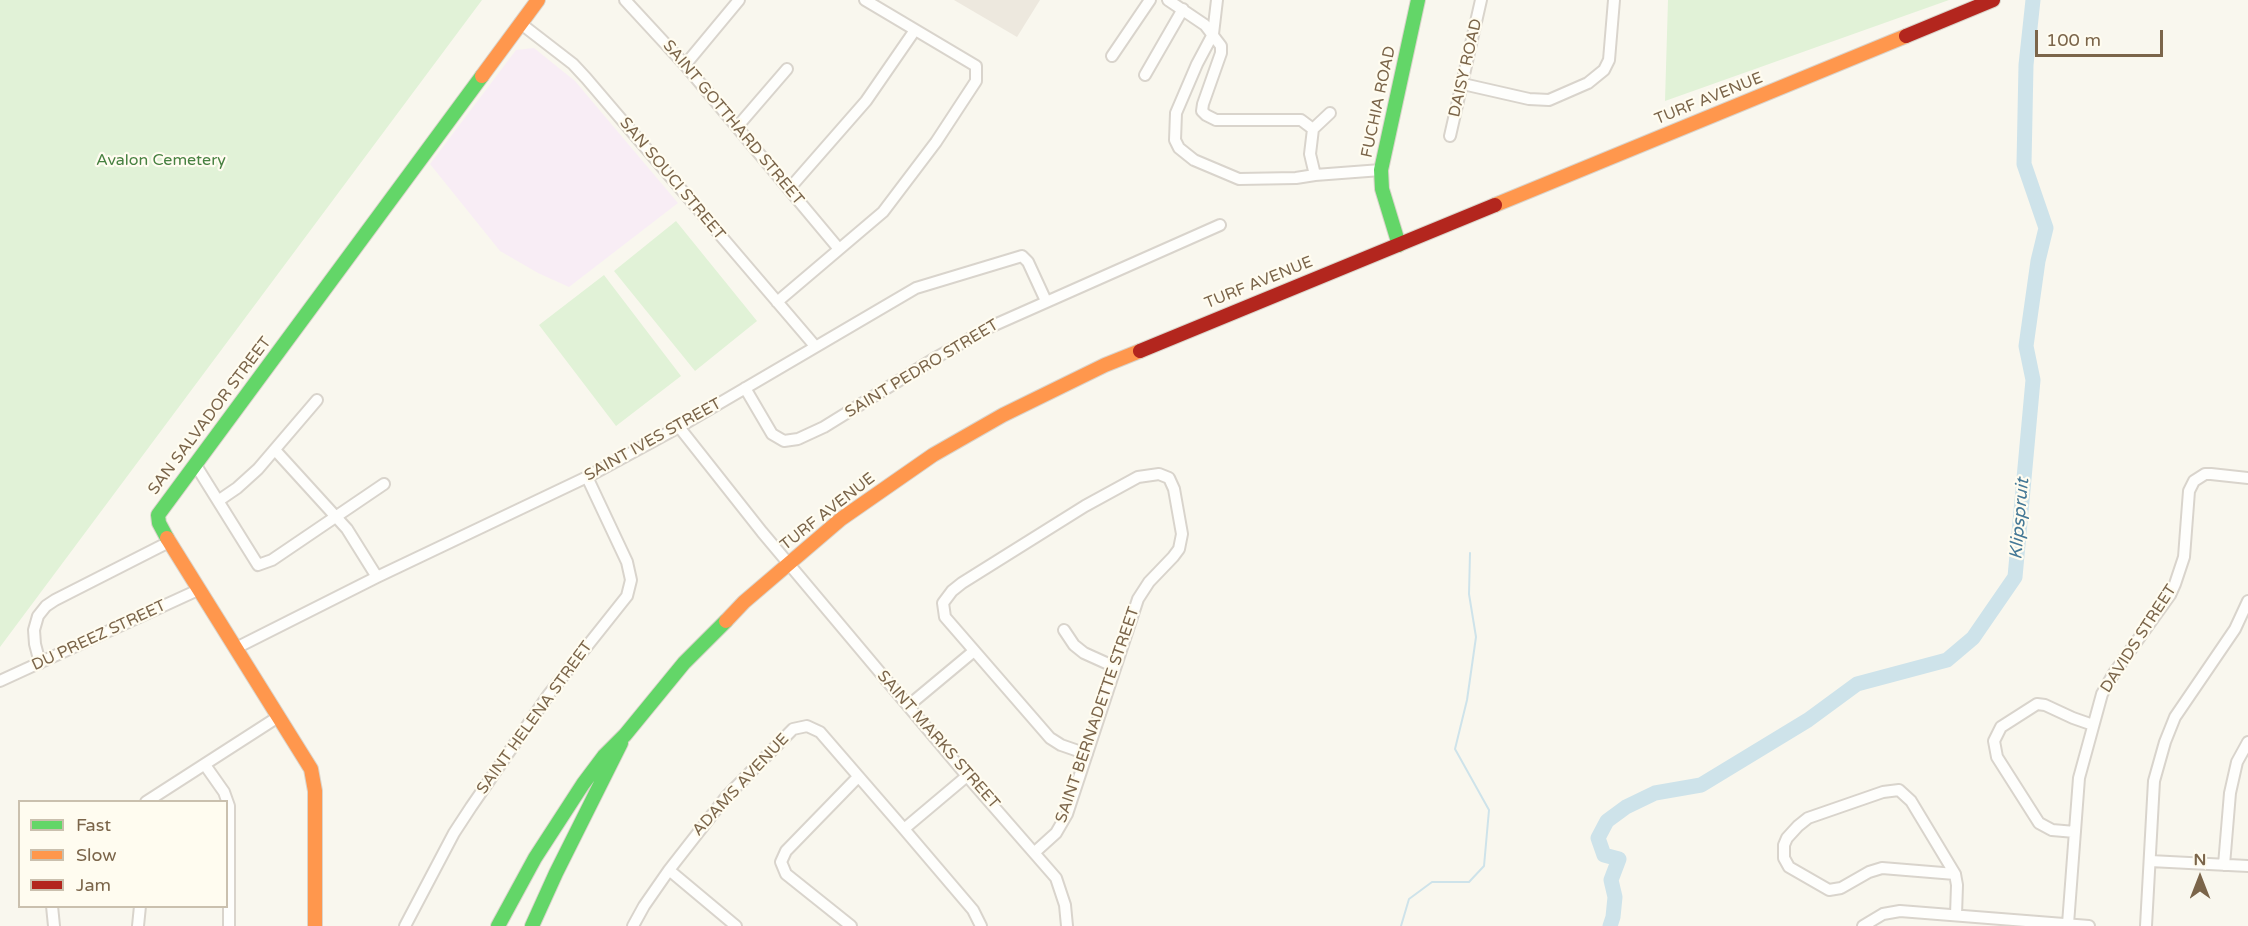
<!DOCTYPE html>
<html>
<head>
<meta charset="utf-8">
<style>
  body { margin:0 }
  #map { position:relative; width:2248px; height:926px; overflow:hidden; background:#f9f7ee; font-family:"Varela Round",sans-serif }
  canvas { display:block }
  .legend { position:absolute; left:18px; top:800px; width:210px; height:108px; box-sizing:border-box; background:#fffcf0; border:2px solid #cac0ae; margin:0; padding:8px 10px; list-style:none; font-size:18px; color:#7b654a }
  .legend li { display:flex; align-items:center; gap:12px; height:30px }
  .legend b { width:30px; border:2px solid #cac0ae }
  .north { position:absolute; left:2170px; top:848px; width:60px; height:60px; -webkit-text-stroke:4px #fffcf0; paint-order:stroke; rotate:0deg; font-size:16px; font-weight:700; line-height:24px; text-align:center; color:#7b654a }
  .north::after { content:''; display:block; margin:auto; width:21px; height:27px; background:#7b654a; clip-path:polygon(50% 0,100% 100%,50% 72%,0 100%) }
  .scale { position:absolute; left:2035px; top:30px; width:128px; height:27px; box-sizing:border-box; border:3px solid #7b654a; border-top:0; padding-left:8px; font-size:18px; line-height:21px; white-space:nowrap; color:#7b654a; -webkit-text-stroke:4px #fffcf0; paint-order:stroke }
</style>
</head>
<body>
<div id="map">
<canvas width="2248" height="926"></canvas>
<ul class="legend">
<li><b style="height:8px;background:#63d668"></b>Fast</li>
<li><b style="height:8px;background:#ff974d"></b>Slow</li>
<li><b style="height:8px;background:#b3261e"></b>Jam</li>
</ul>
<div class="north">N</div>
<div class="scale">100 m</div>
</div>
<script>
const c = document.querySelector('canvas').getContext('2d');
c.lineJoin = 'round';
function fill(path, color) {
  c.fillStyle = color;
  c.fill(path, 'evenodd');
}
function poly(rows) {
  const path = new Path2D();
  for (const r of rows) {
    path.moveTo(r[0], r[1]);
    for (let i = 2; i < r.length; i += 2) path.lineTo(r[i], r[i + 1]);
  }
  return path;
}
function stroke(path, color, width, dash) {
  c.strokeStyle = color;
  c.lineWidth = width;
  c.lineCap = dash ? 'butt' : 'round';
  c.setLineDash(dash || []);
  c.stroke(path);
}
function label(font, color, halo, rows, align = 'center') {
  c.font = font + ' "Varela Round",sans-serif';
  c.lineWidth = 4.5;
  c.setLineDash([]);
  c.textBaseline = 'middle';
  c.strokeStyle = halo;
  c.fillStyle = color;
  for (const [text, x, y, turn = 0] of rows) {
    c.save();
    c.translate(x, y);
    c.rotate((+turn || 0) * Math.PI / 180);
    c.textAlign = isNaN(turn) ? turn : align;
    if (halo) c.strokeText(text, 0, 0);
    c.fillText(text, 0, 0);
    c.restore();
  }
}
fill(poly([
  [954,0,1040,0,1017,37]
]), '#ede8de');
fill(poly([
  [534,48,575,81,678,203,569,287,538,273,500,251,430,164,516,50]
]), '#f8edf5');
fill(poly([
  [0,0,482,0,0,647],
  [1668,0,1949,0,1665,101],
  [676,221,757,321,695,371,614,271],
  [604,275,681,376,616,426,539,325]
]), '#e1f2d7');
stroke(poly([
  [1401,926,1409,899,1432,882,1469,882,1484,866,1489,810,1455,749,1467,700,1476,637,1469,594,1470,553]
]), '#cee3ea', 2);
stroke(poly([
  [1610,926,1613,917,1615,897,1611,880,1619,859,1604,855,1598,838,1607,821,1626,807,1655,793,1701,785,1808,720,1857,684,1947,660,1973,638,2015,577,2033,380,2026,346,2038,261,2046,228,2024,164,2026,65,2033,0]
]), '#cee3ea', 15);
const street = poly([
  [625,0,685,65,839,249],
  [1168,0,1205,25,1221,46,1221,53,1203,104,1202,111,1206,115,1216,120,1301,120,1313,129,1310,154,1315,175,1381,170],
  [1217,0,1213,34,1197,64,1176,113,1175,140,1179,148,1194,160,1239,179,1296,178,1315,175],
  [520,23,573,64,586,78,815,346],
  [1112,56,1150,0],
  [685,65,739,0],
  [1145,75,1183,9],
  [1463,84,1529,99,1549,100,1588,83,1604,70,1609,60,1614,0],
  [737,127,787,69],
  [1313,129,1330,113],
  [1450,136,1481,0],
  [789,189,866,101,915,30],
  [777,302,883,212,936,142,976,81,976,66,865,0],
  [745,388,772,434,784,441,798,439,824,427,937,357,990,327,1220,225],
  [679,427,762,532,967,776,1056,878,1065,905,1067,926],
  [275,450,347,529,377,577],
  [195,464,258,565,272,560,384,484],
  [218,501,237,488,258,469,317,400],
  [1064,630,1074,645,1084,653,1115,667],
  [236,648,377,577,587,477,679,427,916,288,1022,256,1028,262,1046,301],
  [40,663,35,644,34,630,38,616,46,606,55,600,169,542],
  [0,681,198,590],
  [908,706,974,651],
  [205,765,224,792,229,806,229,926],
  [146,802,278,717],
  [904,829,967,776],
  [2075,832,2052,830,2039,823,1997,757,1994,741,2001,727,2037,704,2045,705,2073,718,2093,725],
  [1035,852,1056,833,1067,814,1138,599,1149,582,1173,557,1179,549,1182,534,1174,489,1169,478,1159,474,1138,477,1085,506,962,583,952,591,943,603,945,617,1050,738,1061,745,1087,754],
  [2150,861,2248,866],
  [2224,865,2230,793,2237,762,2248,742],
  [669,870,736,926],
  [1955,874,1882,868,1869,872,1841,888,1829,890,1789,867,1784,858,1784,845,1787,838,1798,826,1808,818,1883,792,1899,790,1911,801,1955,874,1957,885,1956,915],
  [52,906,54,926],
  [2068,924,2079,778,2102,694,2114,673,2170,595,2175,584,2184,557,2189,491,2194,481,2205,474,2211,474,2248,478],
  [138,926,140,906],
  [405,926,454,833,471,807,549,694,627,596,631,580,627,562,587,477],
  [633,926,644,906,669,870,726,797,793,729,807,726,820,732,904,829,973,910,981,926],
  [851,926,786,874,781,862,786,851,858,777],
  [1863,926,1883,914,1900,911,2089,926],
  [2146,926,2154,781,2165,742,2175,717,2235,629,2248,601]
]);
const fast = poly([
  [1399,245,1382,189,1381,170,1418,0],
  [167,538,159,523,158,515,482,76],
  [498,926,535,858,583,784,604,756,625,735,684,663,726,621],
  [532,926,556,873,621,743]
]);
const slow = poly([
  [482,76,538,0],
  [1495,205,1906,36],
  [167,538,311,769,315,791,315,926],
  [726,621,744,602,841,519,933,455,1003,415,1105,365,1140,351]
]);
const jam = poly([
  [1906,36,1993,0],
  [1140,351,1495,205]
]);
stroke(street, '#d9d4cc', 14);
stroke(fast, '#dad4cb', 16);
stroke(slow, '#dad4cb', 16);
stroke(jam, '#dad4cb', 16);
stroke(street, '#fefefc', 10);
stroke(fast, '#63d668', 14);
stroke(slow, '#ff974d', 14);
stroke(jam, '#b3261e', 14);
label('16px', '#7b654a', '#fffcf0', [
  ["DAISY ROAD",1466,68,-77],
  ["TURF AVENUE",1709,99,-22],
  ["FUCHIA ROAD",1379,102,-78],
  ["SAINT GOTTHARD STREET",733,123,50],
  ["SAN SOUCI STREET",672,179,50],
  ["TURF AVENUE",1259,283,-22],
  ["SAINT PEDRO STREET",922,369,-31],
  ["SAN SALVADOR STREET",210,416,-53],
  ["SAINT IVES STREET",653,440,-29],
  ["TURF AVENUE",828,512,-38],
  ["DU PREEZ STREET",99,636,-25],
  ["DAVIDS STREET",2139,639,-57],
  ["SAINT BERNADETTE STREET",1098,715,-71],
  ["SAINT HELENA STREET",535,718,-54],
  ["SAINT MARKS STREET",938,740,49],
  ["ADAMS AVENUE",741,785,-47]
]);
label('16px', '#478141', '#fffcf0', [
  ["Avalon Cemetery",161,161]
]);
label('italic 18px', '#447896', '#fffcf0', [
  ["Klipspruit",2020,519,-85]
]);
</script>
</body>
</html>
